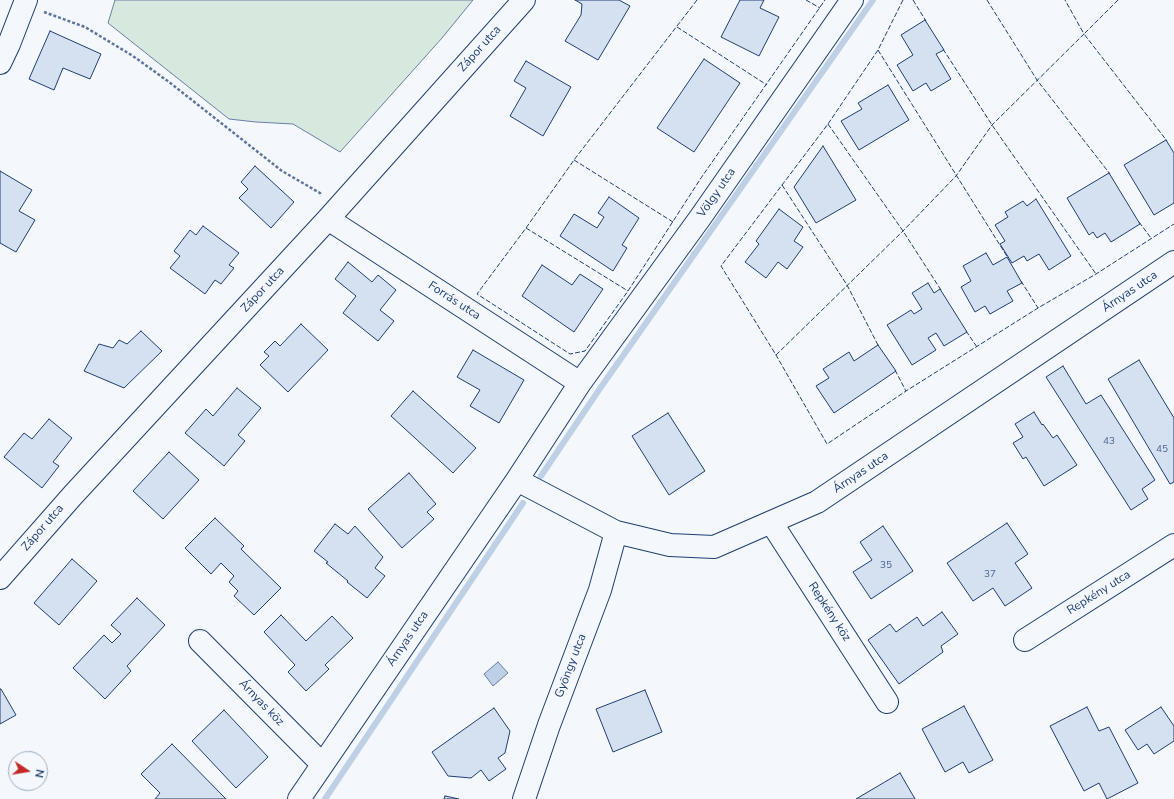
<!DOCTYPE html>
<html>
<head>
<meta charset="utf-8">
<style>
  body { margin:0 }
  #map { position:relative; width:1174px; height:799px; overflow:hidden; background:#f4f7fb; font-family:"Nunito Sans",sans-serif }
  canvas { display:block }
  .north { position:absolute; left:8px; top:751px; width:40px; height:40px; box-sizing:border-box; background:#f4f7fb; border:1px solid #9eadc5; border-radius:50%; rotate:102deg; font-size:11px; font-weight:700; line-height:16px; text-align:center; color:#1d3f73 }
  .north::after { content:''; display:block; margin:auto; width:14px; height:18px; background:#c62828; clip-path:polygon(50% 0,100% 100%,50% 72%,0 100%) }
</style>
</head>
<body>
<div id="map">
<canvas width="1174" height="799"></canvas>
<div class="north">N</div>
</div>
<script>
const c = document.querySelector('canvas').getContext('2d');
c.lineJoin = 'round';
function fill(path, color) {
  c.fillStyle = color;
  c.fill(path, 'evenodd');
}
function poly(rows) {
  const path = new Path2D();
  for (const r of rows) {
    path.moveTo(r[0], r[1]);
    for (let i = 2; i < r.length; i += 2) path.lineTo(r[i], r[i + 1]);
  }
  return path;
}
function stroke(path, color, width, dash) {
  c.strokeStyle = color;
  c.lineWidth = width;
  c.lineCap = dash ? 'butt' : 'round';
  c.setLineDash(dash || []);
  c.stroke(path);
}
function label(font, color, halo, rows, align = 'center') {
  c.font = font + ' "Nunito Sans",sans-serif';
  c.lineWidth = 3;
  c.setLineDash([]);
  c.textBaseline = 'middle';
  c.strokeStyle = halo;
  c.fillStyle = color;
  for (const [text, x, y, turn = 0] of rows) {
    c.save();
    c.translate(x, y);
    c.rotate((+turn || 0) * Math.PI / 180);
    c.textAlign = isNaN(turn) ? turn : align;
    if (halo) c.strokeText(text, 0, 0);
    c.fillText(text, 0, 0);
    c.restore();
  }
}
const green = poly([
  [115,0,473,0,442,38,340,152,293,124,256,122,229,119,108,23,115,0]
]);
fill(green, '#d7e8df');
stroke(green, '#687fa3', 1);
const water = poly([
  [498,662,508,673,493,686,484,674,498,662]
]);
fill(water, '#bed0e5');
stroke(water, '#687fa3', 1);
stroke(poly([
  [541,476,601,387,873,0],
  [325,799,523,503]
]), '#bed0e5', 6);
const building = poly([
  [575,0,619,0,630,6,598,60,565,41,581,15,582,4,575,0],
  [740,0,764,0,760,8,779,17,759,56,721,37,740,0],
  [925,20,944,50,936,54,951,79,931,91,926,83,913,91,897,65,913,55,901,35,925,20],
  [50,31,101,54,90,79,63,68,54,90,29,79,50,31],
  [704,59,740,83,694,152,657,128,704,59],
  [526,61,571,87,543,136,510,116,526,88,514,81,526,61],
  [888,85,909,120,859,150,841,121,862,109,858,103,888,85],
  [1166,140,1174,153,1174,203,1154,215,1124,165,1166,140],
  [823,146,856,200,816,223,794,187,823,146],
  [255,166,294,202,271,228,239,198,248,189,241,182,255,166],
  [0,171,32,190,19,211,35,220,16,252,0,243,0,171],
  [1109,173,1140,224,1111,242,1105,233,1097,238,1093,232,1089,235,1067,198,1109,173],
  [609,197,639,218,622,245,627,248,613,271,560,236,574,214,597,228,604,217,598,213,609,197],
  [1036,199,1071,256,1049,270,1039,254,1027,261,1024,256,1012,263,1000,244,1005,241,995,225,1008,217,1005,212,1023,201,1027,206,1036,199],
  [779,209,803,227,794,241,803,247,787,269,778,262,766,278,745,262,759,244,756,241,779,209],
  [203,226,239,253,229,265,234,268,221,284,215,280,205,294,170,268,180,256,174,251,190,230,196,235,203,226],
  [986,253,993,265,1007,257,1022,283,1007,291,1013,301,990,314,985,306,975,312,961,287,971,281,963,266,986,253],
  [348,262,372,282,378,275,396,290,380,310,394,321,378,341,343,313,356,296,335,279,348,262],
  [542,265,572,285,580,274,603,289,574,332,522,296,542,265],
  [928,283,934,293,940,289,967,332,944,346,936,333,928,338,936,350,912,365,887,325,911,310,914,314,922,309,912,293,928,283],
  [301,324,328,350,288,392,260,365,269,356,264,352,275,341,280,346,301,324],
  [141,331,162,351,124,388,84,371,99,344,113,348,119,340,127,344,141,331],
  [878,345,896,371,834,413,816,386,829,378,823,369,849,352,854,361,878,345],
  [473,350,524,380,499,423,470,406,480,390,457,377,473,350],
  [1139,360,1174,418,1174,482,1170,484,1108,379,1139,360],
  [1063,366,1086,404,1101,395,1155,480,1142,489,1148,499,1131,510,1046,377,1063,366],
  [237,388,261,408,238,435,245,441,224,466,185,433,206,409,213,416,237,388],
  [413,391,476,448,453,473,391,416,413,391],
  [1034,412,1042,425,1043,424,1053,438,1057,435,1077,465,1044,486,1026,457,1023,459,1013,443,1023,437,1015,424,1034,412],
  [668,413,705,471,669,495,632,436,668,413],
  [49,419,72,438,53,462,59,466,42,488,4,457,24,433,32,439,49,419],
  [169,452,199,480,163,519,133,491,169,452],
  [409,473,436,504,427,512,434,519,402,548,368,509,409,473],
  [215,518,244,546,241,549,281,588,254,615,234,596,238,591,229,582,234,576,221,563,211,574,185,548,215,518],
  [1007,523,1028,554,1015,563,1032,588,1005,606,993,588,973,601,947,563,1007,523],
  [335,524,348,534,355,526,383,557,375,568,385,576,367,598,347,582,348,581,326,563,328,562,314,551,335,524],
  [883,526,913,571,871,599,853,572,872,560,860,542,883,526],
  [72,559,97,581,59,625,34,603,72,559],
  [137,598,165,625,127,666,131,671,105,699,73,668,104,635,112,643,121,634,111,625,137,598],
  [942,612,958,634,941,646,943,652,899,684,868,640,890,624,896,632,917,617,923,626,942,612],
  [281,615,306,641,332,616,353,638,325,665,329,669,306,691,288,672,295,665,264,632,281,615],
  [0,689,1,689,16,715,0,724,0,689],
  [645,690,662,732,613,752,596,709,645,690],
  [964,706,993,760,969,773,963,762,945,772,922,729,964,706],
  [1087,707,1099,731,1109,727,1138,783,1107,799,1099,783,1084,791,1050,726,1087,707],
  [1161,707,1174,726,1174,741,1154,754,1147,744,1138,750,1125,730,1161,707],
  [494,708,510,731,505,753,498,758,506,769,489,781,481,770,471,778,448,776,432,752,494,708],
  [224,710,268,757,236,788,192,741,224,710],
  [172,744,226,799,155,799,160,793,141,774,172,744],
  [900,773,915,799,856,799,900,773],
  [445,796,459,799,444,799,445,796]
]);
fill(building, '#d5e0f0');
stroke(building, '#1d3f73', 1);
const minor = poly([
  [0,63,9,44,26,0],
  [328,219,580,383],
  [517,480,616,532,670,545,714,547,817,502,1174,262],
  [771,522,887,702],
  [0,578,73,495,328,219,524,0],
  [1025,640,1174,545],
  [200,641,322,764],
  [299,799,517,480,580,383,700,218,852,0],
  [524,799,549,725,600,590,616,532]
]);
stroke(minor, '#1d3f73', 24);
stroke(poly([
  [44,12,85,27,133,56,169,82,282,171,320,193,321,196]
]), '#5e769c', 2.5, [3, 2]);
stroke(minor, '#f4f7fb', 22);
stroke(poly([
  [697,0,574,160,526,228,477,294,570,354,585,351,628,291,701,178,825,0],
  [806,0,820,8],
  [903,0,878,50,828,124,721,266,776,355,827,444,906,391,1038,308,1096,274,1174,224],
  [913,0,926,21],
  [987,0,1037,80,1110,174],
  [1118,0,1084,34,1167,141],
  [677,27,767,85],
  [943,49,992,125,1096,274],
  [878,50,1008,258],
  [828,124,903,231,941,290],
  [574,160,673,222],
  [782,185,847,285,879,347],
  [1139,222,1151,238],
  [526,228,628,291],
  [1021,281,1038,308],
  [966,331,977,347],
  [776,355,903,231,956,176,992,125,1084,34,1065,0],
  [895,370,906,391]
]), '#1d3f73', 1, [5, 2]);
label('10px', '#4b6792', null, [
  ["43",1109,442],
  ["45",1162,450],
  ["35",886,566],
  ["37",990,575]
]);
label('12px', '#1d3f73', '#f4f7fb', [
  ["Zápor utca",480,49,-48],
  ["Völgy utca",717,193,-55],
  ["Zápor utca",263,290,-47],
  ["Árnyas utca",1130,292,-34],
  ["Forrás utca",454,301,33],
  ["Árnyas utca",861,473,-34],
  ["Zápor utca",43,528,-49],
  ["Repkény utca",1099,593,-32],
  ["Repkény köz",829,612,57],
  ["Árnyas utca",408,639,-56],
  ["Gyöngy utca",571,666,-69],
  ["Árnyas köz",261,703,46]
]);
</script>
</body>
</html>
